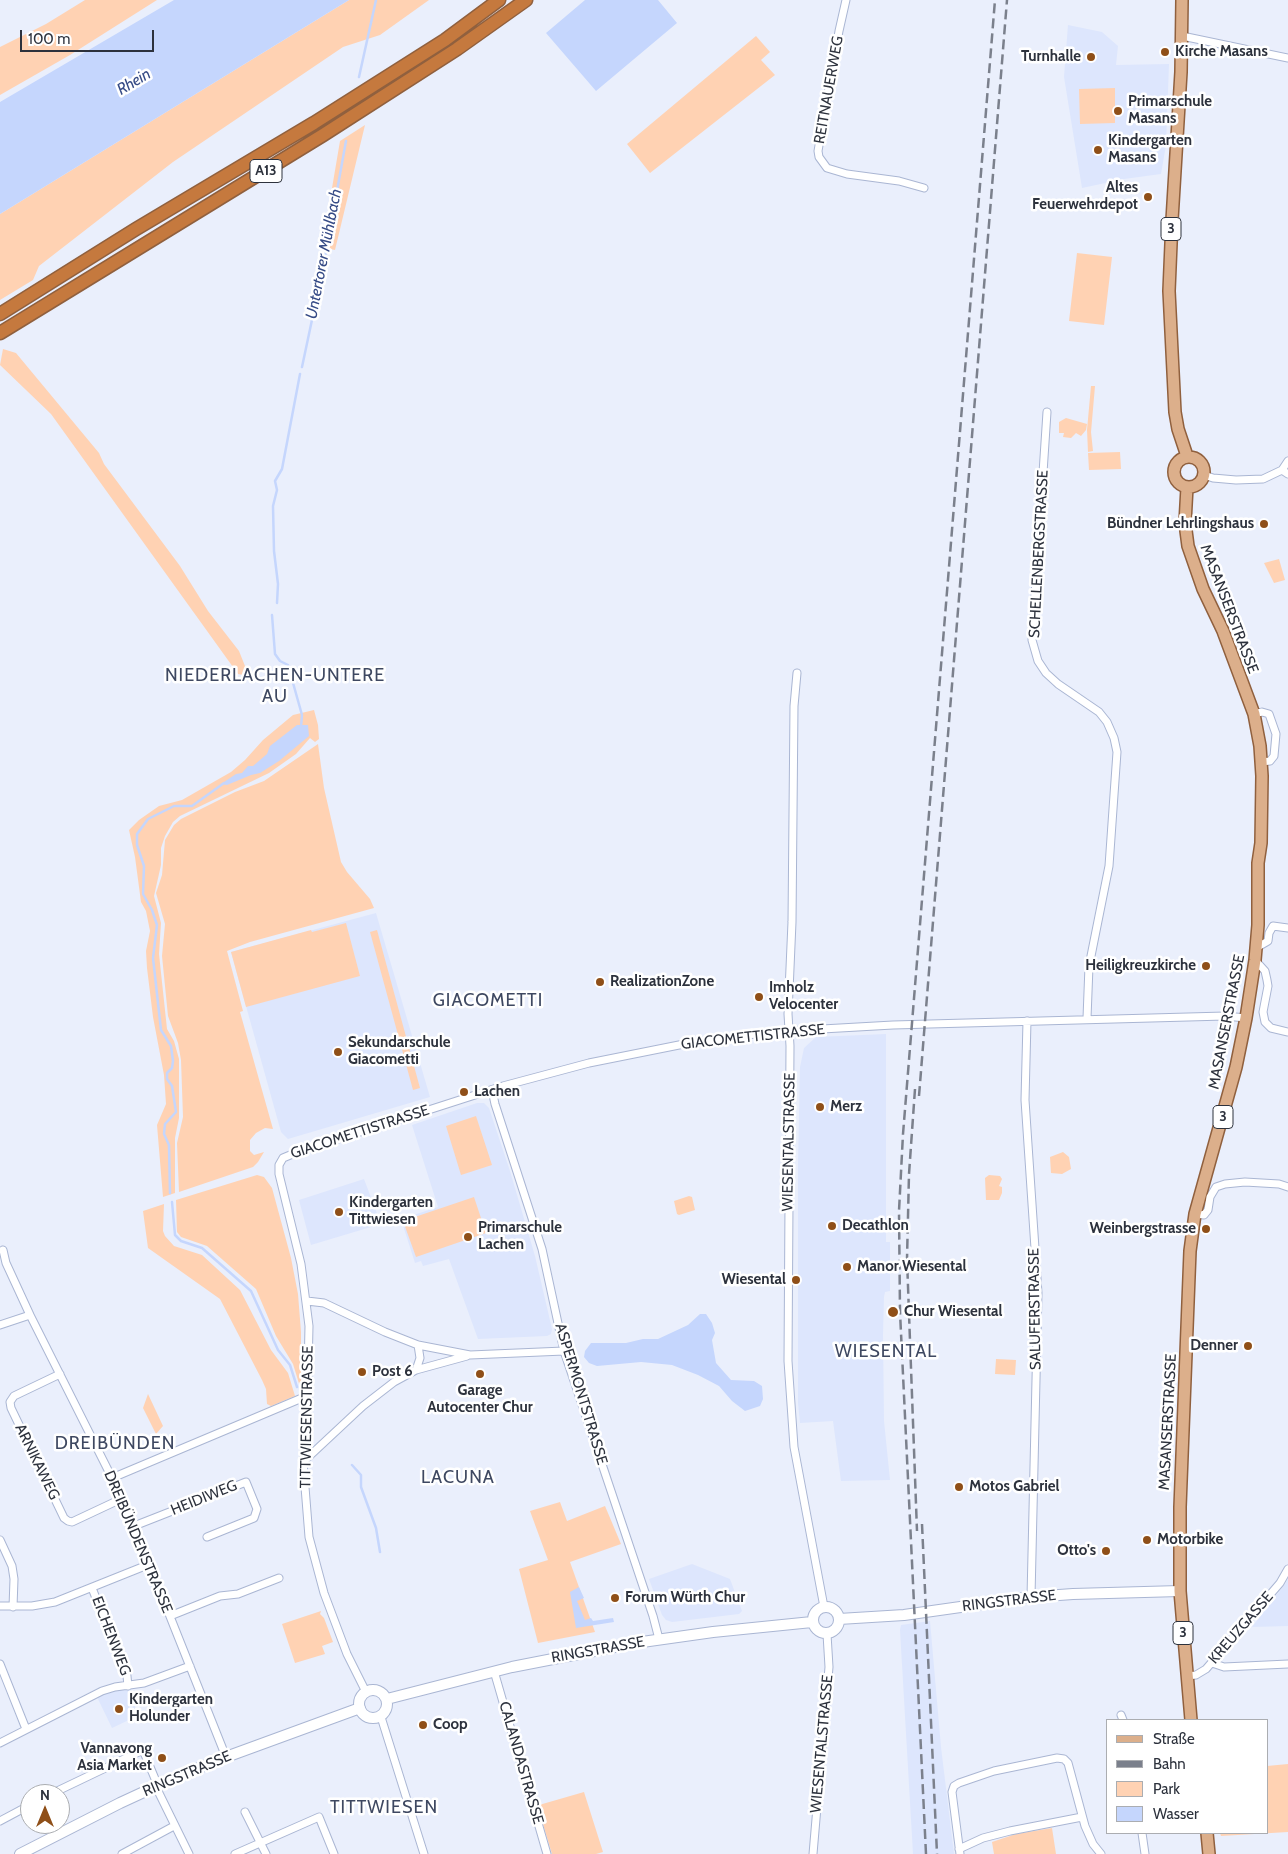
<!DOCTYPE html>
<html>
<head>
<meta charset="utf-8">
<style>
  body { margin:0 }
  #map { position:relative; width:1288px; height:1854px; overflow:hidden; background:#eaeffc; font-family:Cabin,sans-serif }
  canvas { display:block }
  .legend { position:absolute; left:1106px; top:1719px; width:162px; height:115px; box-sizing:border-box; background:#fff; border:1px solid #abadb1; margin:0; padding:6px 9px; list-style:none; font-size:15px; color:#2d323d }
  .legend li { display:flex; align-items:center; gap:10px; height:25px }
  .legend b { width:25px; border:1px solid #abadb1 }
  .north { position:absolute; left:20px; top:1784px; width:50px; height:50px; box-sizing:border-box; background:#fff; border:1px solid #abadb1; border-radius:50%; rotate:0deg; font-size:14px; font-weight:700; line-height:20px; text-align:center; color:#2d323d }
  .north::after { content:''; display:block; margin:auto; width:18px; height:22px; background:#8f4f18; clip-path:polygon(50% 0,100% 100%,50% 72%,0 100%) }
  .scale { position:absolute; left:20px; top:30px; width:134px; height:22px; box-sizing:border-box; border:2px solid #2d323d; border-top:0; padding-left:6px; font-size:15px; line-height:18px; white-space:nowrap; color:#2d323d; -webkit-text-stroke:4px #fff; paint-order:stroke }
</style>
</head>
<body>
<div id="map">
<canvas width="1288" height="1854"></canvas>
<ul class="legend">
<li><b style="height:6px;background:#dcaf8b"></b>Straße</li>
<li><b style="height:6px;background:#7b808c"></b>Bahn</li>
<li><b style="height:14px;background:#ffd2b3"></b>Park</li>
<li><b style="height:14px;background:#c5d6fd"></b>Wasser</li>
</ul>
<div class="north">N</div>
<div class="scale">100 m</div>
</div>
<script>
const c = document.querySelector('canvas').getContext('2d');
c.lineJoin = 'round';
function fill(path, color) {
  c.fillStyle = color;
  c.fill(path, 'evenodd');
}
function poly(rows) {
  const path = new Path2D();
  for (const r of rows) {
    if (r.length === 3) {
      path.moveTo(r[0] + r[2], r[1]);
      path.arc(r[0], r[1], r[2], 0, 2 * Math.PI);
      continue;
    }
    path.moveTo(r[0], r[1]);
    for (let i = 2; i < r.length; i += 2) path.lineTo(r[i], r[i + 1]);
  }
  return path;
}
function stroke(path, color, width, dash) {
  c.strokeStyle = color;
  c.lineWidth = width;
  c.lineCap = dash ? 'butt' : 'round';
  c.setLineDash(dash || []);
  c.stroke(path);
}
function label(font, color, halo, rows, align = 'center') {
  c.font = font + ' Cabin,sans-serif';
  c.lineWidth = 5;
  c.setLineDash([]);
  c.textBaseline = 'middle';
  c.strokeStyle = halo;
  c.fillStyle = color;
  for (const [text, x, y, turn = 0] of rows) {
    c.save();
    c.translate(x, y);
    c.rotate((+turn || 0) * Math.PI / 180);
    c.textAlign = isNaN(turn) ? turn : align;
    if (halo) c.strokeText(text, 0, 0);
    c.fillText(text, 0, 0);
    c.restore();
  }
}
fill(poly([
  [1068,25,1102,32,1118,46,1116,65,1169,64,1166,145,1161,174,1124,179,1082,188,1064,77],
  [376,913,430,1097,288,1139,281,1132,231,952],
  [886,1034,886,1242,890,1242,890,1291,885,1292,884,1297,883,1335,884,1421,890,1480,841,1481,833,1421,800,1423,798,1403,798,1165,800,1067,804,1048,816,1037],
  [477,1103,484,1103,489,1108,510,1171,535,1256,552,1329,551,1334,547,1336,478,1339,449,1259,423,1266,421,1261,415,1263,401,1219,438,1207,412,1125],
  [364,1179,381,1224,311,1245,299,1200],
  [692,1564,730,1579,742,1611,739,1614,672,1622,666,1620,662,1615,649,1579],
  [1288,1579,1288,1626,1252,1627,1285,1584],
  [930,1621,941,1747,954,1854,913,1854,900,1630,901,1625],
  [131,1688,135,1703,135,1715,131,1719,112,1728,97,1697,113,1691]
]), '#dde6fd');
fill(poly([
  [85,0,157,0,70,55,0,95,0,47,46,24],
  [349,0,429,0,380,35,343,47,173,162,39,266,33,280,0,300,0,214],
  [756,36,770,52,761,60,775,75,650,173,627,144],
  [1115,88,1115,123,1080,124,1079,89],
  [365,125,335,250,322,247,340,141],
  [1077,253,1112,257,1104,325,1069,321],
  [3,349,16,353,99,453,104,464,180,566,208,611,239,651,249,676,238,674,51,414,0,365],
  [1091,386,1095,386,1091,432,1093,451,1088,452,1087,430],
  [1066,418,1087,424,1086,430,1081,436,1076,433,1071,438,1063,437,1064,433,1059,433,1059,422],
  [1120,452,1121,469,1089,470,1088,453],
  [1279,559,1285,580,1274,583,1264,563],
  [314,710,318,725,319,739,315,742,310,738,296,754,269,773,180,816,173,822,165,836,161,848,161,865,154,896,161,923,159,954,167,1029,174,1041,179,1059,179,1118,175,1138,175,1193,163,1197,157,1125,166,1104,164,1075,153,1017,147,968,146,951,150,931,146,911,141,902,135,857,129,830,139,820,159,806,182,800,231,772,245,760,263,740,293,715],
  [318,744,324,788,341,862,347,872,370,899,374,908,250,942,227,951,243,1011,240,1012,273,1129,265,1128,256,1133,250,1140,250,1151,254,1155,264,1152,258,1162,253,1167,179,1192,177,1143,183,1117,181,1060,178,1043,168,1016,162,956,165,924,156,893,162,875,165,840,174,825,181,819,235,792,264,781],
  [346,923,360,976,246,1007,231,952,311,930,312,932],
  [377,930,420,1088,413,1090,370,932],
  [476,1116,492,1165,461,1175,446,1126],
  [1063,1152,1069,1157,1071,1169,1062,1174,1051,1173,1050,1157],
  [257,1175,264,1177,272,1188,291,1258,298,1294,301,1332,301,1390,293,1364,276,1336,256,1289,207,1246,181,1237,177,1232,176,1200],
  [989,1175,1000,1176,1002,1179,999,1186,1002,1187,1002,1193,999,1200,986,1200,985,1178],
  [689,1196,692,1197,695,1210,679,1215,677,1214,674,1201],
  [474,1197,486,1233,416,1257,403,1221],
  [164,1204,163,1231,165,1236,174,1246,202,1255,240,1290,271,1350,288,1373,295,1396,271,1406,267,1404,266,1389,262,1380,220,1299,148,1248,143,1211],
  [996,1359,1016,1360,1015,1375,995,1374],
  [148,1394,163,1426,156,1434,143,1408],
  [560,1502,567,1521,605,1506,621,1544,570,1562,595,1632,538,1643,519,1569,548,1560,530,1511],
  [321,1611,320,1614,324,1618,333,1642,322,1646,325,1654,295,1663,282,1624],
  [1288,1764,1288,1832,1221,1836,1220,1833,1267,1833,1267,1766],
  [584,1792,603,1852,596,1854,552,1854,542,1821,544,1820,539,1805],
  [1052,1828,1056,1854,994,1854,992,1842,1016,1834]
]), '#ffd2b3');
fill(poly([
  [174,0,349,0,0,214,0,102],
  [585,0,658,0,677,23,596,91,546,33],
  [297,725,308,725,309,736,279,761,260,773,251,775,227,785,221,784,236,774,242,773,248,766,253,766,267,754,270,746],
  [700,1314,706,1314,712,1323,715,1333,712,1340,716,1363,731,1380,754,1381,762,1386,763,1399,760,1406,745,1411,732,1401,719,1386,698,1375,672,1365,641,1362,597,1366,589,1363,584,1357,585,1351,591,1343,626,1343,643,1339,658,1339,688,1325],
  [579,1587,584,1598,577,1601,585,1620,591,1618,593,1621,613,1618,614,1622,576,1628,570,1592]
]), '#c5d6fd');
stroke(poly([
  [359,77,376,0],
  [302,367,323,268,346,141],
  [277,603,278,584,274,551,273,506,277,490,275,481,282,469,300,374],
  [272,615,275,654,280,661,288,665,302,715,301,727],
  [170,1193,169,1145,164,1134,165,1124,176,1112,172,1086,167,1079,167,1073,172,1068,173,1061,171,1046,161,1030,153,958,157,925,152,910,143,894,144,866,137,845,137,834,148,819,174,806,192,806,224,783],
  [172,1202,175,1235,181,1241,202,1248,251,1291,278,1350,290,1365,297,1387],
  [352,1465,361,1475,361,1487,376,1528,380,1552]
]), '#c5d6fd', 2.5);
const minor = poly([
  [846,0,839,31,818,151,819,157,827,168,847,174,899,181,924,188],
  [1182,36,1288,58],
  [1047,412,1032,640,1038,661,1046,673,1058,684,1099,712,1107,722,1114,738,1117,752,1109,866,1089,966,1087,1018],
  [1282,470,1288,474],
  [1204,475,1213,478,1236,480,1263,479,1282,470,1288,461],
  [797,673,794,706,792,922,788,1014,790,1046,788,1361,794,1447,824,1607],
  [1254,714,1262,712,1269,714,1276,734,1274,756,1270,761,1262,762],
  [1256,948,1268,941,1269,933,1273,926,1288,928],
  [1255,960,1265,971,1267,980,1268,986,1263,1012,1265,1022,1271,1028,1288,1032],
  [1027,1021,1025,1100,1038,1293,1031,1597],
  [492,1090,495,1104,542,1249,564,1351,653,1616,659,1639],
  [1195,1214,1204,1215,1208,1210,1210,1197,1216,1187,1225,1184,1245,1182,1279,1184,1288,1187],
  [3,1250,6,1263,30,1315,112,1478,134,1526,226,1757],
  [307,1301,324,1303,385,1332,418,1345,470,1355,564,1351],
  [0,1325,30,1315],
  [416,1370,420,1358,418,1345],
  [60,1374,14,1396,10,1402,11,1408,64,1518,68,1521,72,1522,121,1499],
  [303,1462,363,1406,394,1382,416,1370,467,1356],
  [112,1478,302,1398,308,1398],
  [134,1526,246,1482,257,1509,254,1518,207,1537],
  [0,1540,12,1566,14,1579,13,1607],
  [92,1588,127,1676,128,1686],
  [0,1606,32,1606,55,1602,150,1564],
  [170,1616,220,1596,238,1594,279,1578],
  [1212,1663,1224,1667,1288,1664],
  [0,1664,26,1729],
  [494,1671,547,1854],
  [1187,1676,1196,1675,1206,1669,1280,1583,1288,1569],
  [366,1692,347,1654,324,1593,309,1537,303,1462,307,1417,309,1326,301,1264,279,1174,279,1165,283,1158,295,1153,503,1086,589,1063,684,1044,769,1032,893,1025,1225,1016,1246,1018],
  [1121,1715,1123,1720],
  [381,1717,424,1854],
  [0,1743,102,1691,115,1687,144,1683,190,1666],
  [156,1787,189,1854],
  [51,1794,143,1750,158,1786],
  [245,1812,266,1854],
  [0,1821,30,1805],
  [1142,1833,1145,1854],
  [959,1849,983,1838,1010,1831,1082,1817],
  [122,1854,174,1826],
  [235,1854,319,1817,334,1854],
  [813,1854,829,1667,827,1634],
  [960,1854,952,1792,954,1786,959,1783,994,1771,1057,1758,1064,1759,1068,1763,1085,1826,1093,1844,1101,1854]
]);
const secondary = poly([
  [826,1620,13],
  [839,1619,904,1615,1031,1597,1073,1594,1180,1591],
  [373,1704,14],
  [387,1699,512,1667,635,1643,713,1632,812,1622],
  [20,1854,120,1803,172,1779,226,1757,360,1708]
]);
const primary = poly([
  [1182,0,1181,72,1172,220,1169,291,1175,412,1178,429,1187,456],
  [1189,472,15],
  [1187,487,1185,523,1188,546,1203,589,1223,631,1254,714,1260,746,1262,776,1261,843,1258,863,1258,925,1255,960,1246,1018,1236,1067,1195,1214,1190,1251,1180,1507,1180,1591,1191,1720],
  [1207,1833,1209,1854]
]);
const motorway = poly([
  [0,314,136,229,314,123,445,40,499,0],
  [0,333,323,135,457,49,526,0]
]);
stroke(minor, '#aab6d3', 9);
stroke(secondary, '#aab6d3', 12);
stroke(primary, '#90603e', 14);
stroke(motorway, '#90603e', 15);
stroke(minor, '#fff', 7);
stroke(secondary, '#fff', 10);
stroke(primary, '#dcaf8b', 11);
stroke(motorway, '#c5793e', 12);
stroke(poly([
  [915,1089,909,1174,907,1259,917,1531],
  [919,1096,1007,0],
  [922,1524,937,1854],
  [926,1854,900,1312,899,1211,903,1134,995,0]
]), '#7b808c', 2.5, [10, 5]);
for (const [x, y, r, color] of [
  [1165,52,5,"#8f4f18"],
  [1091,57,5,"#8f4f18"],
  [1118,111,5,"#8f4f18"],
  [1098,150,5,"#8f4f18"],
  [1148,197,5,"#8f4f18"],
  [1264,524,5,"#8f4f18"],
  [1206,966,5,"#8f4f18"],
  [600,982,5,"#8f4f18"],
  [759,997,5,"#8f4f18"],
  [338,1052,5,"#8f4f18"],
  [464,1092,5,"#8f4f18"],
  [820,1107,5,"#8f4f18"],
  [339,1212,5,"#8f4f18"],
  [832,1226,5,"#8f4f18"],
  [1206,1229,5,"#8f4f18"],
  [468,1237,5,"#8f4f18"],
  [847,1267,5,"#8f4f18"],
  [796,1280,5,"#8f4f18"],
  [893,1312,6,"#8f4f18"],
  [1248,1346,5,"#8f4f18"],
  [362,1372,5,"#8f4f18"],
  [480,1374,5,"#8f4f18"],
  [959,1487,5,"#8f4f18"],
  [1147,1540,5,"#8f4f18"],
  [1106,1551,5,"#8f4f18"],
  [615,1598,5,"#8f4f18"],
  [119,1709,5,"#8f4f18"],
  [423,1725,5,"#8f4f18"],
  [162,1758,5,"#8f4f18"]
]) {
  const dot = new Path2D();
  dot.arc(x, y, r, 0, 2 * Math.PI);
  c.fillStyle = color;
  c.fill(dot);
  stroke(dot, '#fff', 2);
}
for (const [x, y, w] of [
  [266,171,32],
  [1171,229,20],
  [1223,1117,20],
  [1183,1633,20]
]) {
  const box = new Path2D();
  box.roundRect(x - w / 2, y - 11.5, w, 23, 4);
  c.fillStyle = '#fff';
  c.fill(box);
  stroke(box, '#2d323d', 1);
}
label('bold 14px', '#2d323d', null, [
  ["A13",266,171],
  ["3",1171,229],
  ["3",1223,1117],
  ["3",1183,1633]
]);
label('bold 15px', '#2d323d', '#fff', [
  ["Kirche Masans",1175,52],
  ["Turnhalle",1081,57,"right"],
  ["Primarschule",1128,102],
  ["Masans",1128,119],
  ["Kindergarten",1108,141],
  ["Masans",1108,158],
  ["Altes",1138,188,"right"],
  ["Feuerwehrdepot",1138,205,"right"],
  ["Bündner Lehrlingshaus",1254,524,"right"],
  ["Heiligkreuzkirche",1196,966,"right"],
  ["RealizationZone",610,982],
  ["Imholz",769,988],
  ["Velocenter",769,1005],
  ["Sekundarschule",348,1043],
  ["Giacometti",348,1060],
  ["Lachen",474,1092],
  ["Merz",830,1107],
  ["Kindergarten",349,1203],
  ["Tittwiesen",349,1220],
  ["Decathlon",842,1226],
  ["Primarschule",478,1228],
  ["Lachen",478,1245],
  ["Weinbergstrasse",1196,1229,"right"],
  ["Manor Wiesental",857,1267],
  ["Wiesental",786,1280,"right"],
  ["Chur Wiesental",904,1312],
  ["Denner",1238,1346,"right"],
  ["Post 6",372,1372],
  ["Garage",480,1391,"center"],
  ["Autocenter Chur",480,1408,"center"],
  ["Motos Gabriel",969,1487],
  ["Motorbike",1157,1540],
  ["Otto's",1096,1551,"right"],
  ["Forum Würth Chur",625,1598],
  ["Kindergarten",129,1700],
  ["Holunder",129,1717],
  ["Coop",433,1725],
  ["Vannavong",152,1749,"right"],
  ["Asia Market",152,1766,"right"]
], 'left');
label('15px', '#2d323d', '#fff', [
  ["REITNAUERWEG",829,90,-80],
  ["SCHELLENBERGSTRASSE",1039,554,-87],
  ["MASANSERSTRASSE",1229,609,69],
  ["MASANSERSTRASSE",1227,1022,-79],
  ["GIACOMETTISTRASSE",753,1037,-6],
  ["GIACOMETTISTRASSE",360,1132,-18],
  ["WIESENTALSTRASSE",789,1142,-89],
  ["SALUFERSTRASSE",1035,1309,-91],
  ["ASPERMONTSTRASSE",581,1394,73],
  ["TITTWIESENSTRASSE",307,1417,-89],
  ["MASANSERSTRASSE",1168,1422,-87],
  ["ARNIKAWEG",37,1462,64],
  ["HEIDIWEG",204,1498,-22],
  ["DREIBÜNDENSTRASSE",138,1542,67],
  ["RINGSTRASSE",1009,1601,-7],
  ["KREUZGASSE",1241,1628,-49],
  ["EICHENWEG",111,1636,69],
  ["RINGSTRASSE",598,1650,-10],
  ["WIESENTALSTRASSE",822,1744,-85],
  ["CALANDASTRASSE",521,1763,74],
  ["RINGSTRASSE",187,1774,-23]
]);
label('italic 16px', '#364b86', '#fff', [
  ["Rhein",134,82,-31],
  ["Untertorer Mühlbach",324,254,-79]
]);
c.letterSpacing = '1px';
label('18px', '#3e4861', '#fff', [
  ["NIEDERLACHEN-UNTERE",275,676],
  ["AU",275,697],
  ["GIACOMETTI",488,1001],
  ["WIESENTAL",886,1352],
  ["DREIBÜNDEN",115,1444],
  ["LACUNA",458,1478],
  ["TITTWIESEN",384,1808]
]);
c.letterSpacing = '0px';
</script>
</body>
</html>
